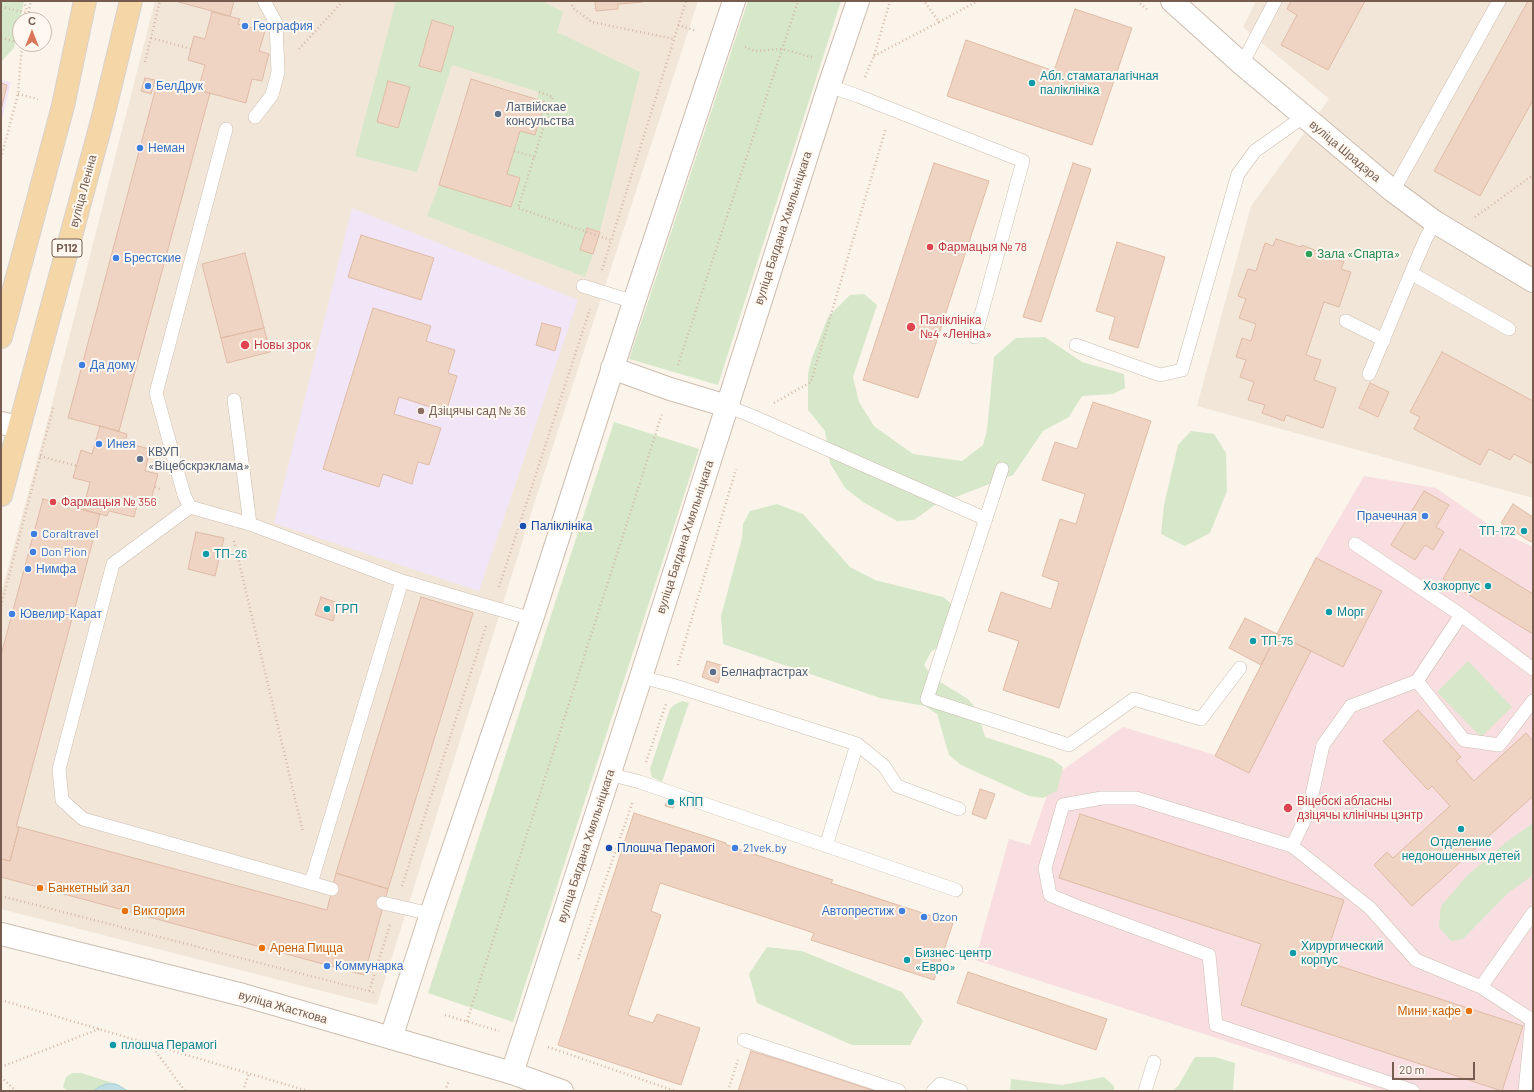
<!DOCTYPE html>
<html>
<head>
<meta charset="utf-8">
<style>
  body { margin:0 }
  #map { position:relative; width:1534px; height:1092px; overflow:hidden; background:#fbf4ea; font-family:Barlow,sans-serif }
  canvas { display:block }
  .frame { position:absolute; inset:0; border:2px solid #755c4f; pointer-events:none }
  .north { position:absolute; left:12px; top:12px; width:40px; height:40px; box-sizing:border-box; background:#fef8f0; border:1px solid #c7bab0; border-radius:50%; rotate:0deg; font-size:11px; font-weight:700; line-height:16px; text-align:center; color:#755c4f }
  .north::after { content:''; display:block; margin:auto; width:14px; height:18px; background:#dc7558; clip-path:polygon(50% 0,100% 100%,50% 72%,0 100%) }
  .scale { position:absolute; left:1392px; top:1062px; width:83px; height:18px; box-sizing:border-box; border:2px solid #755c4f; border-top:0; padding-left:5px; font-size:12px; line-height:14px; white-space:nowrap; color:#755c4f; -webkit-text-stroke:3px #fef8f0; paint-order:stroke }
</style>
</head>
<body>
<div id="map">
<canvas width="1534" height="1092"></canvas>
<div class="frame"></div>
<div class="north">С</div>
<div class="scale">20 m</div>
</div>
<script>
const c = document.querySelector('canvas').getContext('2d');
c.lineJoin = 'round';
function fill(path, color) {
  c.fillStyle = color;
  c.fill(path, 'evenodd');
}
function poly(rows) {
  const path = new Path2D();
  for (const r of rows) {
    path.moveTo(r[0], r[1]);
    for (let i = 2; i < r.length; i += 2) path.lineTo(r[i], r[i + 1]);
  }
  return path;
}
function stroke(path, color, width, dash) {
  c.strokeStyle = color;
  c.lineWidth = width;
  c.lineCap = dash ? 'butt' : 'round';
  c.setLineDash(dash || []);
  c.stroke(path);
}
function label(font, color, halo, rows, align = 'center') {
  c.font = font + ' Barlow,sans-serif';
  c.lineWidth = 4;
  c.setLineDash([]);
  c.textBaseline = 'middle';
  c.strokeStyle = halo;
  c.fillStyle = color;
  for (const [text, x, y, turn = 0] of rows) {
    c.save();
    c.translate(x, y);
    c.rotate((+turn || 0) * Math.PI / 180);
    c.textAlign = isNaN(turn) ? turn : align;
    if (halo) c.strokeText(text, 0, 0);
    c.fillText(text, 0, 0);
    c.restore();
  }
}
fill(poly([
  [155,1,698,1,536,498,377,1005,1,909,1,594,50,412],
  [1256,1,1533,1,1533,498,1197,406,1251,206,1329,99,1243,27]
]), '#f2e6d9');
fill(poly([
  [1,80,11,82,1,124],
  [352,208,578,300,479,591,274,523]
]), '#f1e6f8');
fill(poly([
  [1364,476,1436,488,1495,529,1533,547,1533,1091,1380,1091,975,960,1009,839,1030,845,1053,777,1123,727,1215,755,1316,558]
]), '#f8dee1');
fill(poly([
  [1,1,24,1,14,48,1,62],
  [396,1,546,1,546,3,563,12,557,32,640,72,600,231,587,228,580,249,593,254,585,277,427,216,439,185,511,207,520,178,507,174,520,131,535,135,545,102,537,99,539,92,452,65,417,172,355,156],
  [748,1,841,1,718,385,629,359],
  [864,294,877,305,853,377,859,402,874,426,913,454,962,461,983,445,987,430,994,357,1016,338,1045,337,1082,362,1124,374,1125,388,1113,394,1082,396,1069,417,1043,431,1013,475,935,505,914,520,897,521,863,502,845,488,830,463,825,431,808,410,808,373,812,358,828,317,850,295],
  [614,422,699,449,513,1022,428,993],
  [1191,431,1214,434,1226,453,1227,491,1210,533,1185,546,1161,534,1164,505,1178,445],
  [777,504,803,514,850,567,875,580,943,597,954,606,954,635,931,652,924,665,932,677,968,699,977,710,985,737,1052,759,1063,767,1057,791,1043,798,1029,796,961,765,949,755,937,714,925,706,880,698,723,644,721,616,742,538,743,524,750,511],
  [1468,661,1512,707,1481,737,1437,692],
  [682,701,689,703,662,782,652,777,650,769,670,709,674,705],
  [1533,823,1533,874,1529,878,1509,892,1463,939,1451,941,1439,927,1441,906,1467,876,1504,844],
  [767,947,802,951,902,992,923,1021,910,1045,852,1045,757,1003,749,974],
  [1195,1057,1215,1057,1235,1063,1233,1091,1172,1091,1178,1086],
  [72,1073,81,1073,116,1084,106,1084,99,1087,93,1091,68,1091,63,1087,66,1077],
  [1104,1077,1114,1086,1114,1091,1010,1091,1011,1079,1062,1085]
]), '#d6e8c9');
const water = poly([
  [106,1084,116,1084,128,1091,93,1091,99,1087,106,1084]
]);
fill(water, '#bfdfe4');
stroke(water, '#a6ced5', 1);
const building = poly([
  [175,1,234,1,230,16,175,1],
  [595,1,642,1,643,2,618,4,618,9,596,11,595,1],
  [1291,1,1365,1,1328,70,1281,45,1297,15,1287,9,1291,1],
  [1528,1,1533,1,1533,100,1480,196,1434,171,1528,1],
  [1075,9,1132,28,1092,145,947,96,966,40,1054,71,1075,9],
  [212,12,240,19,238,24,265,31,259,51,269,54,265,69,262,81,252,79,246,103,198,90,205,65,188,60,194,36,205,39,212,12],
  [432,20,454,27,441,72,419,66,432,20],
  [145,78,155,80,151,94,141,91,145,78],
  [471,79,545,102,535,135,520,131,507,174,520,178,511,207,439,185,471,79],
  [158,80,210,93,119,431,68,418,158,80],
  [388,81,410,87,398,128,377,122,388,81],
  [1,83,7,85,1,110,1,83],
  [934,163,989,181,918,398,863,380,934,163],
  [1073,163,1091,169,1041,322,1023,317,1073,163],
  [587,228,600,232,593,254,580,250,587,228],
  [361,235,434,258,421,300,348,277,361,235],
  [1276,239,1301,247,1302,245,1319,252,1320,251,1322,251,1321,254,1344,262,1341,269,1351,272,1339,307,1324,302,1306,355,1321,360,1314,380,1336,388,1323,428,1286,415,1284,421,1262,413,1265,405,1248,400,1254,382,1240,377,1246,360,1236,357,1242,338,1251,341,1256,324,1239,318,1246,299,1238,296,1248,269,1256,271,1265,243,1273,246,1276,239],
  [1117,242,1165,257,1138,348,1109,339,1115,317,1096,311,1117,242],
  [245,253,264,328,221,338,202,264,245,253],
  [373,308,431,326,426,341,455,350,448,373,457,376,446,412,399,397,394,414,441,428,429,465,418,462,412,484,383,474,379,487,323,469,373,308],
  [542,323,561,328,555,351,536,345,542,323],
  [264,328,270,352,227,363,221,338,264,328],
  [1442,352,1533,401,1533,464,1514,454,1510,460,1489,449,1480,465,1414,429,1420,417,1410,412,1442,352],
  [1370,383,1389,392,1378,417,1359,408,1370,383],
  [1093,402,1151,421,1059,708,1003,690,1019,641,988,631,1001,592,1051,609,1059,582,1042,576,1060,519,1076,524,1085,494,1042,480,1055,442,1077,449,1093,402],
  [100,426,127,434,125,443,150,449,145,471,158,474,151,500,139,497,134,517,109,511,107,516,83,510,90,482,73,478,81,450,92,454,100,426],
  [1424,491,1449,505,1436,527,1444,532,1433,550,1425,545,1415,560,1391,545,1424,491],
  [43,499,100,514,21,809,16,827,19,827,10,861,1,859,1,655,43,499],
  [1513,504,1533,517,1533,539,1531,542,1501,523,1513,504],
  [196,532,224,538,215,576,188,569,196,532],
  [1460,549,1533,594,1533,634,1443,579,1460,549],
  [1316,558,1382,591,1343,667,1277,634,1316,558],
  [321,597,338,603,333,621,315,615,321,597],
  [421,597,473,613,388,889,336,873,421,597],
  [1245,618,1277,634,1261,665,1229,648,1245,618],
  [1277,634,1311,651,1249,773,1215,756,1277,634],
  [707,661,724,666,718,683,702,677,707,661],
  [1418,710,1461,757,1456,761,1474,781,1526,733,1533,741,1533,796,1412,906,1374,865,1387,852,1393,858,1450,806,1432,786,1428,790,1383,741,1418,710],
  [980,789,995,794,986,819,972,814,980,789],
  [669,795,676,798,673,808,665,806,669,795],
  [634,813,726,843,725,844,735,848,833,880,831,883,953,923,934,980,811,940,814,933,660,883,651,911,661,915,628,1015,653,1023,657,1014,700,1028,681,1085,558,1045,634,813],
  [1080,814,1344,900,1324,961,1523,1026,1502,1091,1241,1005,1261,944,1059,878,1080,814],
  [19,827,327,910,336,873,388,889,364,975,1,877,1,859,10,861,19,827],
  [968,972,1107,1019,1096,1050,957,1003,968,972],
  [751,1051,784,1061,875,1091,738,1091,751,1051]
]);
fill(building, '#efd4c3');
stroke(building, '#e0bba5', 1);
const service = poly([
  [1242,64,1275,1],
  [829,86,858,96,1023,161,975,337],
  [255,117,272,95,278,72,276,23,264,1],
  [226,129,156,393,184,495,190,507,250,524,402,581,532,619],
  [1393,191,1499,1],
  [1411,273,1509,329],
  [583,286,634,302],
  [1346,321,1384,340],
  [1076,345,1160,375,1182,370,1238,174,1255,151,1303,117],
  [1369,374,1411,273,1426,238,1435,222],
  [234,400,250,524],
  [727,406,752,416,986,519],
  [1002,469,927,699,1069,745,1134,699,1201,719,1240,668],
  [190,507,113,564,59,769,62,800,83,819,332,889],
  [1355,544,1461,615,1533,669],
  [641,677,672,685,857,744,884,766,897,786,959,809],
  [1417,681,1464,740,1499,745,1533,701],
  [609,774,640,782,956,890],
  [826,846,857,744],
  [1292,846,1308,813,1323,745,1351,706,1417,681,1461,615],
  [311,883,402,581],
  [383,903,431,914],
  [1481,987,1533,913],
  [744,1040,899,1091],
  [933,1091,940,1084,961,1091],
  [1145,1091,1154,1062],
  [1413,1091,1216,1025,1209,955,1076,906,1050,895,1045,868,1063,805,1102,798,1136,798,1292,846,1370,908,1416,960,1481,987,1532,1020,1525,1091]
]);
const minor = poly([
  [1172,1,1242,64,1393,191,1435,222,1533,281],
  [1,423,19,427],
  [512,1073,562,1091]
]);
const tertiary = poly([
  [612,368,670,389,727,406],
  [1,934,243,995,512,1073,641,677,829,86,858,1],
  [391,1038,431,914,532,619,634,302,734,1]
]);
const primary = poly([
  [1,337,63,106,85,1],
  [1,495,103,117,131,1]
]);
stroke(service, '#cdbdb0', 14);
stroke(minor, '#cdbdb0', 24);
stroke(tertiary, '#cdbdb0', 24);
stroke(primary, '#d8d1ce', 24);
stroke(poly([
  [23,1,28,12],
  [571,1,573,8,592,22,674,39],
  [1137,1,1149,11],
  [1,7,29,13],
  [27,20,31,1],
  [939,22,978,1],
  [678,25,697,31],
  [1,38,20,43],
  [151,38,191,49],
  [745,47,755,51,782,49,812,57],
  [299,49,343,1],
  [874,56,939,22,924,1],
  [145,62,160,1],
  [865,77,874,56,890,1],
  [539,92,553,97,518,208,610,240],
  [18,94,38,99],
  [514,151,535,157],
  [1,158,18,94,22,44],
  [1475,217,1533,175],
  [602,270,686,1],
  [678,365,798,1],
  [774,403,811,382,886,128],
  [40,456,77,466],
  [155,487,160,489],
  [234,541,303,832],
  [499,587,590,309],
  [1,606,54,405],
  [678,665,736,469],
  [646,762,666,704],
  [402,886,486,626],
  [1,896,376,993],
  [578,959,633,801],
  [369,991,390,925],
  [1,1000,308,1091],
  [445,1015,499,1031],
  [467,1021,662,414],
  [151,1045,185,1091],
  [548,1047,675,1091],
  [1,1067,99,1029],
  [1,1077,16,1091],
  [243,1091,249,1073],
  [445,1091,449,1080],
  [728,1091,738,1060]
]), '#d4b8a6', 2.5, [1, 3]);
stroke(service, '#fff', 13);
stroke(minor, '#fff', 22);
stroke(tertiary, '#fff', 22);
stroke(primary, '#f5d7a7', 22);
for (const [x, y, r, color] of [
  [245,26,4,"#3f7fe0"],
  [1032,83,4,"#0f9aa8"],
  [148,86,4,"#3f7fe0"],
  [498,114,4,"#5c6f8a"],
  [140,148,4,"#3f7fe0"],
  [930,247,4,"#e0444e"],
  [1309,254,4,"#2e9e5b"],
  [116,258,4,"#3f7fe0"],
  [911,327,5,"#e0444e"],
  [245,345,5,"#e0444e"],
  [82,365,4,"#3f7fe0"],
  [421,411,4,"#8d6e63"],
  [99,444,4,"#3f7fe0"],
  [140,459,4,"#5c6f8a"],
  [53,502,4,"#e0444e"],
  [1425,516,4,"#3f7fe0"],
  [523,526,4,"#1a4fb4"],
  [1524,531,4,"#0f9aa8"],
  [34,534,4,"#3f7fe0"],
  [33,552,4,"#3f7fe0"],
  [206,554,4,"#0f9aa8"],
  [28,569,4,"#3f7fe0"],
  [1488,586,4,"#0f9aa8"],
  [327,609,4,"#0f9aa8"],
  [1329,612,4,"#0f9aa8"],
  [12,614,4,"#3f7fe0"],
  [1253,641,4,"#0f9aa8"],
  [713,672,4,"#5c6f8a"],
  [671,802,4,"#0f9aa8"],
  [1288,808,5,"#e0444e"],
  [1461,829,4,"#0f9aa8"],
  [609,848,4,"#1a4fb4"],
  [735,848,4,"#3f7fe0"],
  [40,888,4,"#e8710a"],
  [125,911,4,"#e8710a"],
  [902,911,4,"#3f7fe0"],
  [924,917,4,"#3f7fe0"],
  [262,948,4,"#e8710a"],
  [1293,953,4,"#0f9aa8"],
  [907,960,4,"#0f9aa8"],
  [327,966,4,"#3f7fe0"],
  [1469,1011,4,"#e8710a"],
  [113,1045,4,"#0f9aa8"]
]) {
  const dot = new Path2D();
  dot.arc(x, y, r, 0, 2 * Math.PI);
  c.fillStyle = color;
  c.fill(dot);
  stroke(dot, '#fef8f0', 1.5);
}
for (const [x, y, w] of [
  [67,248,30]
]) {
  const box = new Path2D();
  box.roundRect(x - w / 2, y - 9, w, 18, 3);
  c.fillStyle = '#fef8f0';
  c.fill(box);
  stroke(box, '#755c4f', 1);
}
label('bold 11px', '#755c4f', null, [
  ["Р112",67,248]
]);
label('12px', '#366cbe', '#fef8f0', [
  ["География",253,26],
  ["БелДрук",156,86],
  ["Неман",148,148],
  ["Брестские",124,258],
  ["Да дому",90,365],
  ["Инея",107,444],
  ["Прачечная",1417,516,"right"],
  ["Coraltravel",42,534],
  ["Don Pion",41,552],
  ["Нимфа",36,569],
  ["Ювелир-Карат",20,614],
  ["21vek.by",743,848],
  ["Автопрестиж",894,911,"right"],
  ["Ozon",932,917],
  ["Коммунарка",335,966]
], 'left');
label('12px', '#0d838f', '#fef8f0', [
  ["Абл. стаматалагічная",1040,76],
  ["паліклініка",1040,90],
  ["ТП-172",1516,531,"right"],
  ["ТП-26",214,554],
  ["Хозкорпус",1480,586,"right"],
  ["ГРП",335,609],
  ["Морг",1337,612],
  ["ТП-75",1261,641],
  ["КПП",679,802],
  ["Отделение",1461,842,"center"],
  ["недоношенных детей",1461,856,"center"],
  ["Хирургический",1301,946],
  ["корпус",1301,960],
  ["Бизнес-центр",915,953],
  ["«Евро»",915,967],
  ["плошча Перамогі",121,1045]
], 'left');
label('12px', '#4e5e75', '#fef8f0', [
  ["Латвійскае",506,107],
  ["консульства",506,121],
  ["КВУП",148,452],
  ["«Віцебскрэклама»",148,466],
  ["Белнафтастрах",721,672]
], 'left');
label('12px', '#755c4f', '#fef8f0', [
  ["вуліца Шрадэра",1345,151,40],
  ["вуліца Леніна",83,191,-75],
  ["вуліца Багдана Хмяльніцкага",783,228,-72],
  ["вуліца Багдана Хмяльніцкага",685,537,-72],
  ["вуліца Багдана Хмяльніцкага",586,846,-72],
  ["вуліца Жасткова",283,1007,16]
]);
label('12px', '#be3a42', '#fef8f0', [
  ["Фармацыя № 78",938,247],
  ["Паліклініка",920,320],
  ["№4 «Леніна»",920,334],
  ["Новы зрок",254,345],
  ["Фармацыя № 356",61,502],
  ["Віцебскі абласны",1297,801],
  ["дзіцячы клінічны цэнтр",1297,815]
], 'left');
label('12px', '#27864d', '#fef8f0', [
  ["Зала «Спарта»",1317,254]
], 'left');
label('12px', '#785e54', '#fef8f0', [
  ["Дзіцячы сад № 36",429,411]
], 'left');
label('12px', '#164399', '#fef8f0', [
  ["Паліклініка",531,526],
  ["Плошча Перамогі",617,848]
], 'left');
label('12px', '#c56008', '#fef8f0', [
  ["Банкетный зал",48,888],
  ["Виктория",133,911],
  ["Арена Пицца",270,948],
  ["Мини-кафе",1461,1011,"right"]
], 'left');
</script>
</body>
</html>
